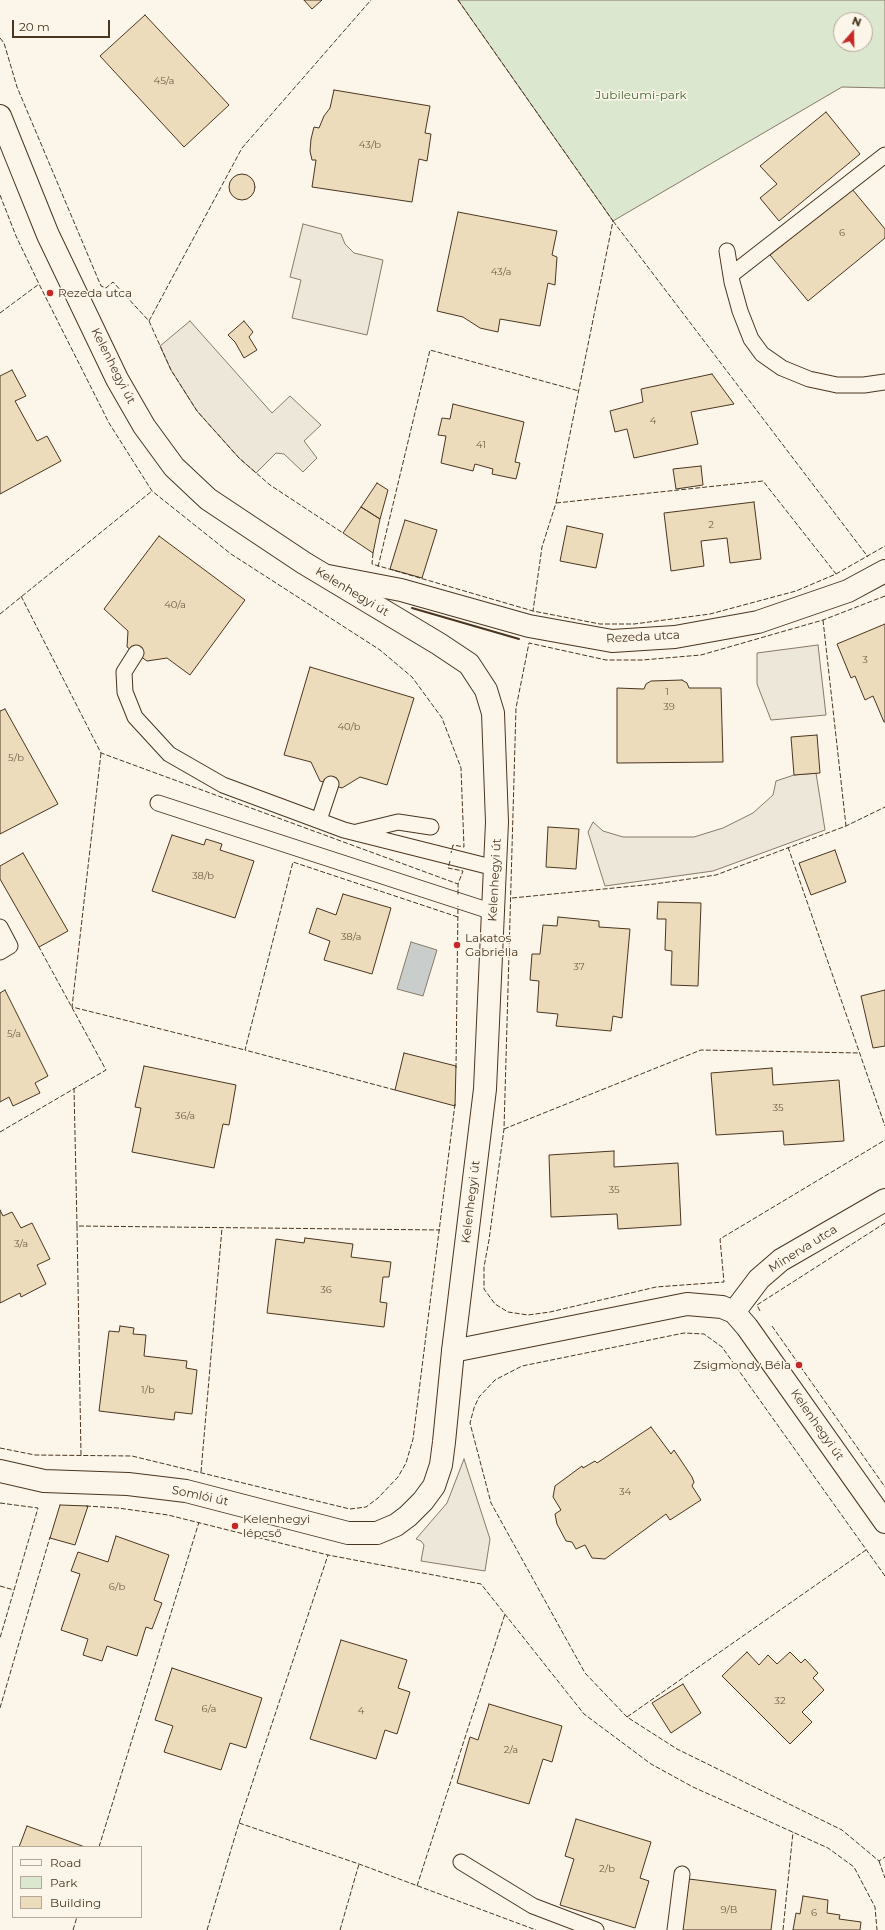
<!DOCTYPE html>
<html>
<head>
<meta charset="utf-8">
<style>
  body { margin:0 }
  #map { position:relative; width:885px; height:1930px; overflow:hidden; background:#fbf6e9; font-family:Montserrat,sans-serif }
  canvas { display:block }
  .legend { position:absolute; left:12px; top:1846px; width:130px; height:72px; box-sizing:border-box; background:#fbf6e9; border:1px solid #b4a999; margin:0; padding:5px 7px; list-style:none; font-size:12px; color:#4a3520 }
  .legend li { display:flex; align-items:center; gap:8px; height:20px }
  .legend b { width:20px; border:1px solid #b4a999 }
  .north { position:absolute; left:833px; top:12px; width:40px; height:40px; box-sizing:border-box; background:#fbf6e9; border:1px solid #b4a999; border-radius:50%; rotate:20deg; font-size:11px; font-weight:700; line-height:16px; text-align:center; color:#4a3520 }
  .north::after { content:''; display:block; margin:auto; width:14px; height:18px; background:#c62828; clip-path:polygon(50% 0,100% 100%,50% 72%,0 100%) }
  .scale { position:absolute; left:12px; top:20px; width:98px; height:18px; box-sizing:border-box; border:2px solid #4a3520; border-top:0; padding-left:5px; font-size:12px; line-height:14px; white-space:nowrap; color:#4a3520; -webkit-text-stroke:3px #fbf6e9; paint-order:stroke }
</style>
</head>
<body>
<div id="map">
<canvas width="885" height="1930"></canvas>
<ul class="legend">
<li><b style="height:5px;background:#fbf6e9"></b>Road</li>
<li><b style="height:11px;background:#dce7d0"></b>Park</li>
<li><b style="height:11px;background:#ecdcbc"></b>Building</li>
</ul>
<div class="north">N</div>
<div class="scale">20 m</div>
</div>
<script>
const c = document.querySelector('canvas').getContext('2d');
c.lineJoin = 'round';
function fill(path, color) {
  c.fillStyle = color;
  c.fill(path, 'evenodd');
}
function poly(rows) {
  const path = new Path2D();
  for (const r of rows) {
    if (r.length === 3) {
      path.moveTo(r[0] + r[2], r[1]);
      path.arc(r[0], r[1], r[2], 0, 2 * Math.PI);
      continue;
    }
    path.moveTo(r[0], r[1]);
    for (let i = 2; i < r.length; i += 2) path.lineTo(r[i], r[i + 1]);
  }
  return path;
}
function stroke(path, color, width, dash) {
  c.strokeStyle = color;
  c.lineWidth = width;
  c.lineCap = dash ? 'butt' : 'round';
  c.setLineDash(dash || []);
  c.stroke(path);
}
function label(font, color, halo, rows, align = 'center') {
  c.font = font + ' Montserrat,sans-serif';
  c.lineWidth = 3;
  c.setLineDash([]);
  c.textBaseline = 'middle';
  c.strokeStyle = halo;
  c.fillStyle = color;
  for (const [text, x, y, turn = 0] of rows) {
    c.save();
    c.translate(x, y);
    c.rotate((+turn || 0) * Math.PI / 180);
    c.textAlign = isNaN(turn) ? turn : align;
    if (halo) c.strokeText(text, 0, 0);
    c.fillText(text, 0, 0);
    c.restore();
  }
}
const green = poly([
  [458,0,885,0,885,88,842,87,613,221,458,0],
  [841,20,865,20,865,44,841,44,841,20]
]);
fill(green, '#dce7d0');
stroke(green, '#887966', 1);
const parking = poly([
  [303,224,341,234,345,244,354,253,383,260,367,335,292,318,301,280,290,277,303,224],
  [190,321,272,413,290,396,321,425,304,441,317,458,303,472,284,454,276,453,256,473,239,458,197,411,171,370,160,346,190,321],
  [818,645,826,715,771,720,757,684,757,653,818,645],
  [816,773,825,830,713,871,605,886,588,832,593,822,603,831,623,837,694,837,723,828,753,813,773,795,776,781,794,775,816,773],
  [464,1459,490,1539,485,1571,421,1561,424,1545,421,1541,416,1539,447,1503,464,1459]
]);
fill(parking, '#ede7d9');
stroke(parking, '#887966', 1);
const water = poly([
  [411,942,437,950,423,996,397,989,411,942]
]);
fill(water, '#c9cecd');
stroke(water, '#887966', 1);
const building = poly([
  [304,0,322,0,312,9,304,0],
  [145,15,229,105,184,147,100,56,145,15],
  [334,90,430,106,425,133,431,134,427,161,419,159,412,202,312,187,316,160,312,160,310,151,311,139,314,127,319,128,324,116,330,108,334,90],
  [826,112,860,154,779,221,760,198,777,184,760,166,826,112],
  [242,187,13],
  [852,189,885,229,885,238,808,301,770,255,852,189],
  [458,212,557,231,552,255,557,257,555,285,548,283,540,326,500,319,498,332,480,328,463,317,437,311,458,212],
  [244,321,253,332,249,337,257,350,244,358,235,342,228,335,244,321],
  [12,370,26,396,15,401,37,441,47,436,61,461,0,494,0,376,12,370],
  [712,374,734,404,691,412,698,444,634,458,627,429,615,432,610,411,643,402,641,389,712,374],
  [453,404,524,422,515,462,520,463,516,479,492,474,493,469,475,464,473,471,441,463,446,436,438,435,442,418,450,419,453,404],
  [701,466,703,485,676,489,673,469,701,466],
  [377,483,388,490,380,519,361,507,377,483],
  [754,502,761,559,730,563,727,538,701,541,704,566,671,571,664,513,754,502],
  [361,507,380,519,373,553,343,533,361,507],
  [405,520,437,530,422,578,390,569,405,520],
  [567,526,603,534,596,568,560,561,567,526],
  [159,536,245,600,190,675,167,658,147,661,127,647,128,631,104,609,159,536],
  [885,624,885,722,884,722,873,696,865,700,855,676,851,678,837,644,885,624],
  [310,667,414,698,387,785,360,777,342,788,320,781,311,762,284,755,310,667],
  [682,680,687,683,689,688,721,688,723,762,617,763,617,688,644,689,646,684,651,681,682,680],
  [5,709,58,804,0,834,0,711,5,709],
  [817,735,820,773,794,775,791,737,817,735],
  [548,827,579,829,576,869,546,867,548,827],
  [172,835,204,845,206,839,222,844,220,850,254,861,235,918,152,891,172,835],
  [835,850,846,882,811,895,799,863,835,850],
  [23,853,68,931,39,947,0,879,0,866,23,853],
  [343,894,391,908,372,974,324,960,330,941,309,933,317,908,336,915,343,894],
  [658,902,701,903,698,986,671,985,672,951,665,950,666,919,657,919,658,902],
  [558,917,599,921,599,927,630,929,622,1018,613,1016,611,1031,556,1026,558,1014,537,1012,539,981,530,980,532,954,540,954,543,925,557,926,558,917],
  [5,990,48,1076,35,1083,40,1093,13,1106,9,1097,0,1102,0,993,5,990],
  [885,990,885,1046,873,1048,861,996,885,990],
  [404,1053,456,1066,455,1106,395,1090,404,1053],
  [144,1066,236,1085,229,1125,223,1124,214,1168,132,1152,141,1108,135,1107,144,1066],
  [772,1068,773,1085,839,1080,844,1141,784,1145,783,1131,716,1135,711,1073,772,1068],
  [614,1151,614,1167,678,1163,681,1225,618,1229,617,1214,551,1217,549,1155,614,1151],
  [0,1210,3,1216,12,1212,21,1228,32,1223,50,1259,37,1265,46,1284,21,1297,20,1293,0,1303,0,1210],
  [305,1238,353,1244,351,1257,391,1262,389,1277,383,1277,380,1302,387,1303,384,1327,267,1313,276,1239,304,1243,305,1238],
  [120,1326,134,1328,133,1334,146,1335,144,1356,187,1361,186,1368,197,1370,192,1414,175,1412,174,1420,99,1411,109,1331,119,1332,120,1326],
  [651,1427,671,1454,674,1450,692,1477,694,1482,692,1486,701,1500,670,1520,666,1514,605,1559,592,1558,585,1545,576,1549,572,1542,566,1541,557,1524,555,1514,561,1510,553,1497,555,1486,582,1466,583,1468,595,1461,597,1463,651,1427],
  [60,1505,88,1506,75,1545,50,1538,60,1505],
  [116,1536,169,1555,154,1600,162,1603,152,1629,146,1627,137,1656,107,1646,102,1661,83,1655,88,1639,61,1630,80,1574,71,1571,78,1552,108,1562,116,1536],
  [341,1640,407,1660,398,1688,410,1692,397,1734,385,1730,376,1759,310,1739,341,1640],
  [747,1652,759,1665,768,1655,777,1664,790,1652,801,1663,805,1659,818,1673,813,1678,824,1690,802,1712,812,1722,790,1744,722,1676,747,1652],
  [172,1668,262,1698,246,1748,230,1743,221,1770,164,1752,173,1726,155,1720,172,1668],
  [683,1684,701,1713,671,1733,652,1703,683,1684],
  [489,1704,562,1726,552,1762,543,1759,529,1804,457,1783,470,1737,478,1740,489,1704],
  [576,1819,651,1842,640,1878,649,1881,635,1928,560,1905,574,1859,565,1856,576,1819],
  [27,1826,85,1847,19,1847,27,1826],
  [689,1879,776,1890,771,1930,682,1930,689,1879],
  [803,1896,828,1900,827,1913,840,1915,839,1919,861,1922,860,1930,793,1930,796,1913,800,1914,803,1896]
]);
fill(building, '#ecdcbc');
stroke(building, '#4a3520', 1);
const lane = poly([
  [727,251,732,282,740,311,751,339,762,354,782,368,809,379,837,385,864,385,885,382],
  [731,275,885,155],
  [136,653,124,672,125,692,135,717,169,754,223,785,344,830,495,868],
  [158,803,493,912],
  [319,820,331,784],
  [357,832,398,822,431,827],
  [0,927,10,946,0,952],
  [461,1862,533,1906,596,1930],
  [675,1930,682,1874]
]);
const street = poly([
  [328,576,401,590,529,626,612,641,675,637,758,622,848,591,885,571],
  [734,1312,759,1279,781,1260,885,1200],
  [453,1351,687,1304,722,1307,734,1312,747,1327,885,1522]
]);
const secondary = poly([
  [0,116,48,235,117,379,144,426,174,467,208,499,304,563,439,644,469,664,486,690,493,713,497,822,485,1089,453,1351,444,1442,441,1465,434,1486,423,1501,408,1516,396,1525,377,1533,348,1533,186,1491,128,1484,44,1481,0,1471]
]);
stroke(lane, '#4a3520', 17);
stroke(street, '#4a3520', 24);
stroke(secondary, '#4a3520', 24);
stroke(lane, '#fbf6e9', 15);
stroke(street, '#fbf6e9', 22);
stroke(secondary, '#fbf6e9', 22);
stroke(poly([
  [458,0,613,221,556,503,542,547,533,611],
  [0,38,4,43,17,87,101,286,106,288,113,282,149,321,242,148,371,0],
  [0,195,16,236,39,284,109,423,152,491,231,554,380,650,412,677,442,718,461,768,464,847,453,845,451,853],
  [613,221,868,557],
  [0,313,39,284],
  [149,321,171,370,197,411,239,458,270,485,343,533],
  [556,503,763,481,836,574],
  [373,553,372,564,533,611,600,624,634,624,710,614,796,591,836,574,885,546],
  [378,567,430,350,579,391],
  [21,596,101,753,458,884],
  [885,596,823,620,701,655,642,660,606,660,529,643,516,708,504,1129,489,1240,484,1267,484,1289,495,1304,508,1312,528,1315,550,1312,656,1287,724,1282,720,1239,885,1140],
  [0,614,152,491],
  [823,620,846,826],
  [101,753,72,1007,245,1050],
  [788,847,885,1126],
  [450,861,448,868,463,871,458,884,458,896],
  [512,898,655,884,716,875,846,826,885,807],
  [456,1068,458,906],
  [74,1088,77,1226,440,1230],
  [395,1090,245,1050,293,862,458,917],
  [504,1129,701,1050,859,1053],
  [0,1132,106,1070,39,947],
  [77,1226,81,1455],
  [760,1311,757,1305,885,1223],
  [772,1326,885,1487],
  [0,1448,35,1455,132,1456,350,1509,366,1507,378,1498,398,1477,406,1463,413,1439,455,1104],
  [201,1472,222,1228],
  [0,1503,38,1508,0,1638],
  [86,1506,118,1508,168,1515,328,1555,481,1584,584,1714,651,1764,693,1787,828,1848,854,1867,875,1907,877,1930],
  [885,1576,722,1347,704,1334,684,1333,522,1366,495,1380,479,1397,474,1408,470,1423,491,1503,585,1673,627,1717,677,1749,842,1830,879,1861,885,1857],
  [0,1586,14,1590],
  [0,1708,50,1537],
  [627,1717,866,1550],
  [239,1823,359,1864,536,1930],
  [99,1847,199,1522],
  [879,1861,885,1878],
  [417,1886,505,1614],
  [73,1930,77,1917],
  [207,1930,239,1823,328,1555],
  [340,1930,359,1864],
  [783,1930,793,1832]
]), '#4a3520', 1, [5, 2]);
stroke(poly([
  [412,608,519,639]
]), '#4a3520', 2);
for (const [x, y, r, color] of [
  [50,293,4,"#c62828"],
  [457,945,4,"#c62828"],
  [799,1365,4,"#c62828"],
  [235,1526,4,"#c62828"]
]) {
  const dot = new Path2D();
  dot.arc(x, y, r, 0, 2 * Math.PI);
  c.fillStyle = color;
  c.fill(dot);
  stroke(dot, '#fbf6e9', 1.5);
}
label('10px', '#725f47', null, [
  ["45/a",164,81],
  ["43/b",370,145],
  ["6",842,233],
  ["43/a",501,272],
  ["4",653,421],
  ["41",481,445],
  ["2",711,525],
  ["40/a",175,605],
  ["3",865,660],
  ["1",667,692],
  ["39",669,707],
  ["40/b",349,727],
  ["5/b",16,758],
  ["38/b",203,876],
  ["38/a",351,937],
  ["37",579,967],
  ["5/a",14,1034],
  ["35",778,1108],
  ["36/a",185,1116],
  ["35",614,1190],
  ["3/a",21,1244],
  ["36",326,1290],
  ["1/b",148,1390],
  ["34",625,1492],
  ["6/b",117,1587],
  ["32",780,1701],
  ["6/a",209,1709],
  ["4",361,1711],
  ["2/a",511,1750],
  ["2/b",607,1869],
  ["9/B",729,1910],
  ["6",814,1913]
]);
label('12px', '#436837', '#fbf6e9', [
  ["Jubileumi-park",641,95]
]);
label('12px', '#4a3520', '#fbf6e9', [
  ["Rezeda utca",58,293],
  ["Lakatos",465,938],
  ["Gabriella",465,952],
  ["Zsigmondy Béla",791,1365,"right"],
  ["Kelenhegyi",243,1519],
  ["lépcső",243,1533]
], 'left');
label('12px', '#4a3520', '#fbf6e9', [
  ["Kelenhegyi út",113,366,63],
  ["Kelenhegyi út",352,592,31],
  ["Rezeda utca",643,637,-3],
  ["Kelenhegyi út",495,880,-87],
  ["Kelenhegyi út",471,1202,-83],
  ["Minerva utca",803,1249,-32],
  ["Kelenhegyi út",817,1425,55],
  ["Somlói út",200,1496,12]
]);
</script>
</body>
</html>
